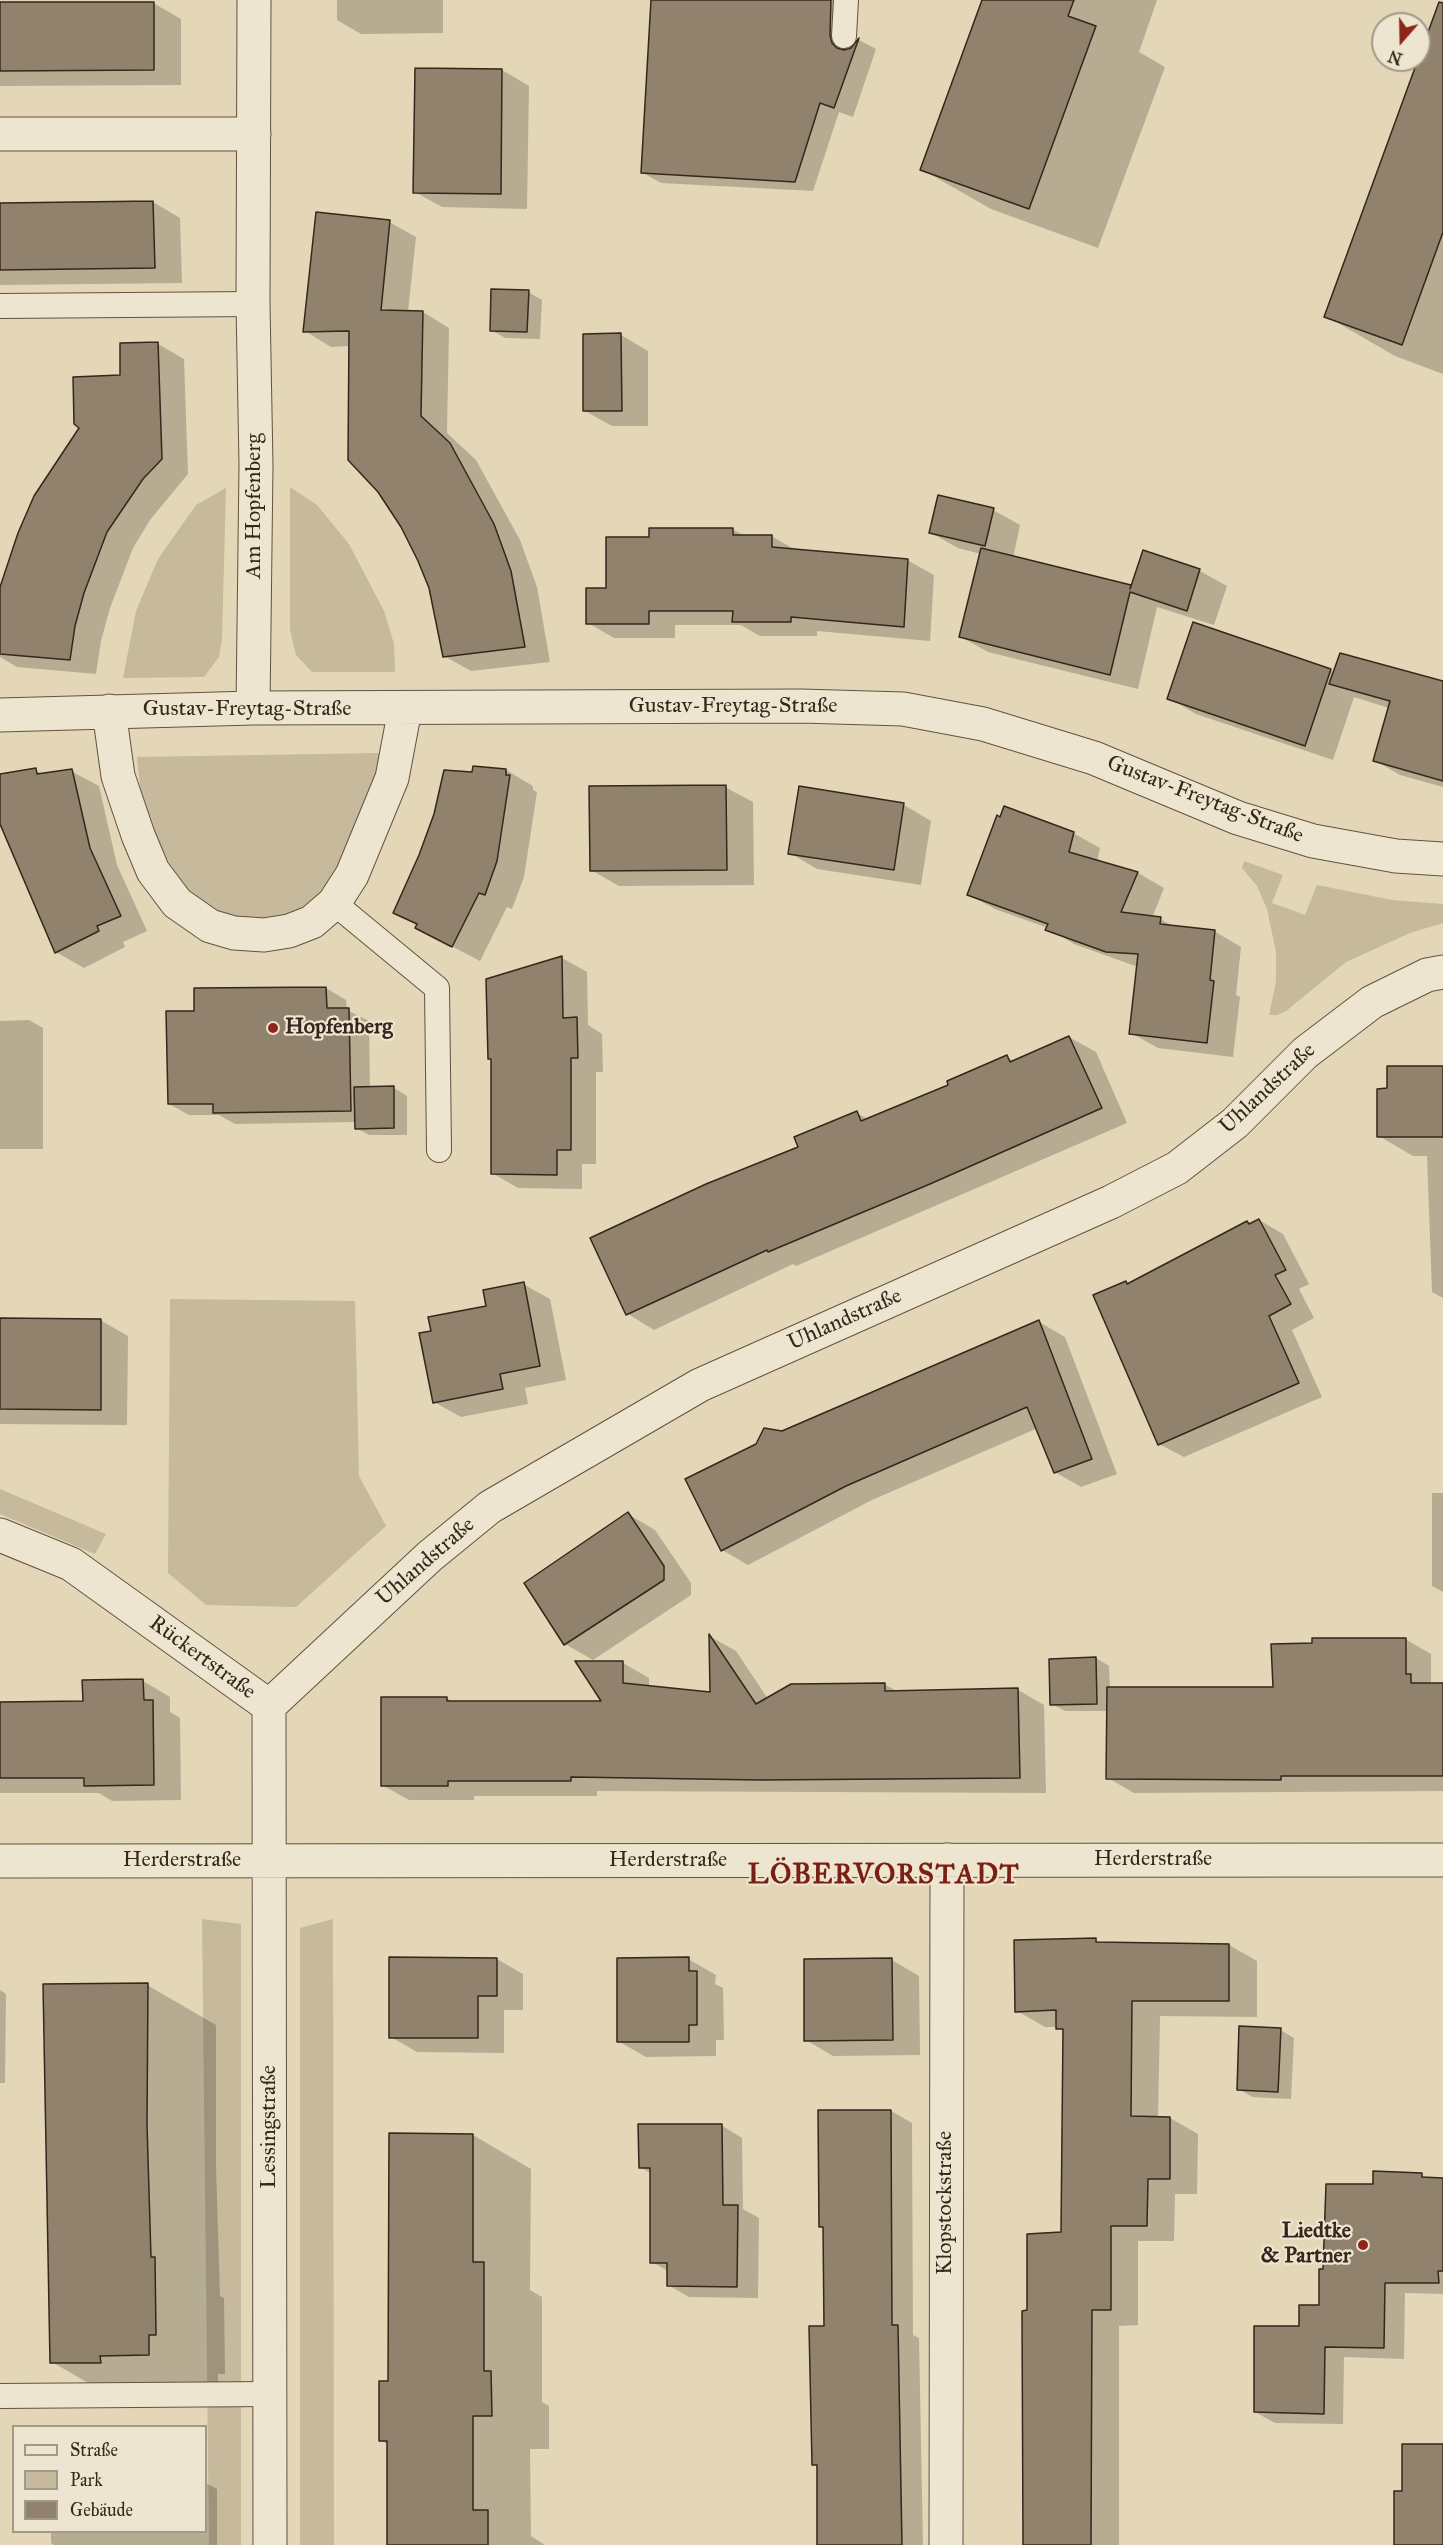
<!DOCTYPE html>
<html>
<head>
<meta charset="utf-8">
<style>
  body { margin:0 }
  #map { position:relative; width:1443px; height:2545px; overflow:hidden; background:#e3d7b7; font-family:"IM FELL Great Primer",serif }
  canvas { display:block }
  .legend { position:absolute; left:12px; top:2425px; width:195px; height:108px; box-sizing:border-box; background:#ede5d0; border:2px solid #a49988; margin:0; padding:8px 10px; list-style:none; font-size:18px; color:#37261b }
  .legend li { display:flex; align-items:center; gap:12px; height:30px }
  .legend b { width:30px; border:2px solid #a49988 }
  .north { position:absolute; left:1371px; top:12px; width:60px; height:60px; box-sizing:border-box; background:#ede5d0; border:2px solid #a49988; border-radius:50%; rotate:200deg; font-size:16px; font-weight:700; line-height:24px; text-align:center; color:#37261b }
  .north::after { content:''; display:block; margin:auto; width:21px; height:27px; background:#8f2418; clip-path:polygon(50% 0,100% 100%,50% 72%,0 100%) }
</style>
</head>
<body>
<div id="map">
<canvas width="1443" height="2545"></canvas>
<ul class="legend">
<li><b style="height:8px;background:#ede5d0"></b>Straße</li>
<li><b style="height:16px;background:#c6b99c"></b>Park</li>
<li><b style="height:16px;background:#90826c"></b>Gebäude</li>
</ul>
<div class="north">N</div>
</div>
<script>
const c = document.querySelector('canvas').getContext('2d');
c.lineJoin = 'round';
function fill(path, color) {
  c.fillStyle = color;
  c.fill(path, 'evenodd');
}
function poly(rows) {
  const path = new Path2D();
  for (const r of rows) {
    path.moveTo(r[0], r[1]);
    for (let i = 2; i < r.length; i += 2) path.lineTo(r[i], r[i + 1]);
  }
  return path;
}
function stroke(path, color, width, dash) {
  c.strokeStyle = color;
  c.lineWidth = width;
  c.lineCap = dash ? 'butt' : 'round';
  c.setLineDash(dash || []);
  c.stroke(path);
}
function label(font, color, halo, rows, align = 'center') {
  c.font = font + ' "IM FELL Great Primer",serif';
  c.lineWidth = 4.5;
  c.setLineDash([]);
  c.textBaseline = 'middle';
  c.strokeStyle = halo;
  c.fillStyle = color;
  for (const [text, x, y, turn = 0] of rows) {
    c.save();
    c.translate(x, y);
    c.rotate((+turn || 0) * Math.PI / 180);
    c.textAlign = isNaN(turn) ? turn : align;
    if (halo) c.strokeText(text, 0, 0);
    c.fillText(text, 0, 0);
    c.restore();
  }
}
fill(poly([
  [290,487,317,505,349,544,384,611,394,644,395,672,312,672,296,655,290,630],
  [226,488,222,639,219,657,204,677,123,678,136,611,158,559,196,505],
  [380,753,371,792,335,877,323,893,310,904,287,916,246,922,203,906,178,882,149,821,140,787,137,757],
  [1244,861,1283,875,1272,903,1305,915,1317,885,1392,900,1443,904,1443,923,1410,933,1346,962,1286,1011,1277,1015,1269,1015,1276,981,1276,952,1267,909,1257,886,1242,868],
  [170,1299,355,1301,359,1476,386,1526,296,1607,206,1605,168,1573],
  [0,1489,106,1534,95,1554,0,1514],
  [202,1919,241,1924,241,2545,209,2545],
  [333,1919,334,2545,300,2545,300,1928]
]), '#c6b99c');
fill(poly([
  [337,0,443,0,443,33,361,34,337,20],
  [652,0,850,0,849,50,859,40,876,49,853,117,839,112,813,191,661,183,643,173],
  [984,0,1157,0,1139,52,1165,67,1098,248,991,209,921,169],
  [153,3,181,19,181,85,0,86,0,4],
  [1443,53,1443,374,1395,356,1326,316],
  [502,70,529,86,527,209,442,207,415,192],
  [153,202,180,218,182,283,0,285,0,205],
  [389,222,416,237,408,312,423,312,449,328,447,433,476,460,520,540,537,587,550,662,471,671,444,656,431,588,350,346,331,347,305,331],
  [528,292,542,300,540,339,505,338,491,330],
  [621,335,648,351,648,426,612,426,585,411],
  [158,344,184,359,188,474,150,520,133,548,110,608,101,641,96,674,17,667,0,657,0,591,81,428,122,376],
  [993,510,1020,525,1013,558,1132,587,1144,552,1200,571,1227,586,1214,625,1157,607,1138,689,988,652,961,637,981,554,958,548,931,533],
  [732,529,745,536,771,536,796,550,907,560,934,575,930,641,817,631,817,636,760,636,741,625,675,625,675,638,614,638,588,623,608,590,651,538],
  [1330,670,1335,673,1443,683,1443,787,1400,775,1374,760,1389,708,1354,697,1333,760,1196,714,1169,698],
  [35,770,44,775,71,771,99,786,117,865,147,931,123,942,125,947,84,968,56,952,0,820,0,781],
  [506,770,533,786,533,790,537,792,524,877,512,909,507,907,480,961,417,928,418,925,395,912,421,856,435,815,473,773],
  [725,787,753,802,754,885,619,886,591,870],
  [800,788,904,805,931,821,921,885,817,869,790,853],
  [1073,833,1100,848,1097,862,1138,873,1164,888,1152,918,1160,919,1175,927,1214,931,1241,947,1236,995,1240,997,1233,1057,1158,1048,1131,1033,1138,967,1074,944,1048,928,995,909,968,894],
  [562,958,587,972,588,1025,602,1034,603,1072,596,1072,596,1164,582,1164,582,1189,518,1188,492,1173,493,1060,489,1058],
  [326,988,346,1000,347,1010,369,1021,370,1088,394,1088,407,1096,407,1135,369,1135,356,1128,356,1122,235,1124,219,1115,189,1115,169,1104,196,1012],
  [29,1020,43,1028,43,1149,0,1149,0,1021],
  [1069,1037,1096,1052,1127,1123,796,1266,793,1264,654,1330,628,1314,592,1239,800,1148,857,1113,869,1120,950,1086,1007,1057,1014,1061],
  [1443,1068,1443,1298,1432,1292,1427,1156,1413,1156,1379,1136,1388,1090],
  [1259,1220,1283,1234,1309,1284,1299,1289,1314,1318,1292,1330,1322,1397,1184,1457,1159,1444,1125,1283,1129,1285],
  [523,1284,550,1299,566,1380,525,1388,528,1404,461,1417,434,1402,432,1332,488,1307],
  [0,1320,100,1320,128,1336,127,1425,0,1424],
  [1039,1322,1065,1337,1117,1474,1081,1487,1055,1472,1038,1428,872,1500,748,1565,722,1550,782,1433],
  [1432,1493,1443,1493,1443,1592,1432,1586],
  [628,1514,655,1530,691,1583,691,1595,593,1660,565,1644,526,1584],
  [711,1637,736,1651,768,1699,884,1684,898,1692,1018,1690,1044,1705,1046,1793,597,1791,597,1796,474,1796,474,1800,409,1800,382,1785,447,1698,454,1703,604,1702,623,1663,649,1678,649,1687,711,1693],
  [1405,1639,1431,1654,1431,1684,1443,1684,1443,1791,1134,1793,1108,1778,1108,1711,1065,1711,1052,1704,1096,1658,1109,1666,1110,1688,1274,1689],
  [143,1681,170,1697,170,1712,180,1718,181,1800,112,1801,99,1793,0,1793,0,1704,97,1704],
  [1096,1940,1101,1943,1229,1945,1257,1961,1257,2017,1160,2016,1158,2118,1170,2118,1198,2134,1197,2194,1175,2194,1174,2241,1138,2241,1138,2325,1119,2326,1119,2545,1024,2545,1063,2234,1065,2032,1058,2027,1045,2027,1017,2011],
  [497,1959,523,1974,523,2010,504,2010,504,2053,417,2052,391,2037],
  [688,1959,716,1975,715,1984,723,1988,724,2040,716,2040,716,2056,646,2057,618,2041],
  [892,1960,919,1976,920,2055,833,2056,806,2040],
  [147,1985,216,2025,216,2166,220,2296,224,2298,225,2374,218,2374,218,2394,121,2402,52,2362],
  [0,1990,6,1994,5,2083,0,2083],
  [1280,2030,1294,2038,1291,2099,1252,2097,1239,2089],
  [891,2111,912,2123,913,2335,919,2338,923,2545,818,2545,818,2467,813,2464,826,2327,825,2228,821,2226,820,2112],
  [721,2125,742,2138,743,2209,759,2218,758,2298,689,2297,668,2285,668,2271,652,2262,652,2174,640,2167],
  [473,2135,531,2169,530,2290,542,2297,542,2402,549,2406,549,2449,530,2449,531,2536,545,2545,389,2545,389,2445,380,2440,389,2383],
  [1421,2175,1429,2179,1443,2180,1443,2294,1405,2293,1404,2359,1344,2357,1343,2424,1275,2423,1255,2412,1301,2328,1320,2307,1325,2271,1375,2186],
  [206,2483,217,2489,217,2545,54,2545,51,2543,51,2532,206,2532]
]), '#0003');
const building = poly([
  [651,0,831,0,830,35,832,43,837,48,844,50,851,48,859,38,834,108,820,103,795,182,641,173,651,0],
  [982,0,1074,0,1068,16,1096,26,1029,209,920,170,982,0],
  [0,2,154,2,154,70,0,71,0,2],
  [1439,2,1443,3,1443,232,1402,345,1324,317,1439,2],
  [415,68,502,69,501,194,413,193,415,68],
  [153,201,155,268,0,270,0,203,153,201],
  [316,212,390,220,381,310,423,311,421,416,450,443,494,524,511,571,525,647,443,657,429,588,418,561,401,527,378,492,348,460,349,331,303,332,316,212],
  [491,289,529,290,527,332,490,331,491,289],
  [621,333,622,411,583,411,583,334,621,333],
  [158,342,162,459,143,479,107,532,84,593,75,626,70,660,0,654,0,587,18,533,34,496,79,428,74,424,73,377,120,375,120,343,158,342],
  [938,495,994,508,985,546,929,533,938,495],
  [649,528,733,528,733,535,772,535,772,547,908,559,904,627,791,617,791,622,732,622,733,611,649,611,649,624,586,624,586,588,606,588,606,537,649,537,649,528],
  [981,548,1131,585,1130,589,1143,550,1200,569,1187,611,1130,592,1110,675,959,637,981,548],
  [1193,622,1331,669,1305,746,1167,699,1193,622],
  [1340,653,1443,681,1443,781,1373,761,1390,701,1329,684,1340,653],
  [473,766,506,769,506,775,510,775,497,861,485,895,479,893,452,947,415,928,417,924,393,913,419,855,434,814,444,770,472,772,473,766],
  [36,768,37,774,72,769,90,848,121,916,97,926,99,931,55,953,0,824,0,774,36,768],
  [726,785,727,870,590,871,589,786,726,785],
  [799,786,904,803,894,870,788,854,799,786],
  [1004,806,1074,832,1069,852,1138,872,1121,912,1161,917,1160,924,1215,930,1210,980,1214,981,1207,1043,1129,1034,1138,954,1106,952,1045,930,1048,924,967,895,997,815,1000,817,1004,806],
  [562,956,563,1018,577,1017,578,1058,571,1058,571,1150,557,1150,557,1175,491,1174,491,1059,488,1059,486,979,562,956],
  [326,987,327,1008,349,1008,351,1111,213,1113,213,1104,168,1104,166,1011,194,1011,194,988,326,987],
  [1069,1036,1102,1108,930,1184,768,1252,767,1250,626,1315,590,1238,706,1184,798,1147,794,1137,857,1111,861,1121,948,1085,947,1081,1007,1055,1010,1062,1069,1036],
  [1387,1066,1443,1066,1443,1137,1377,1137,1377,1089,1387,1088,1387,1066],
  [394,1086,394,1128,355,1129,354,1087,394,1086],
  [1259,1219,1286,1270,1275,1275,1291,1304,1269,1316,1299,1383,1158,1445,1093,1295,1126,1281,1127,1284,1247,1221,1249,1224,1259,1219],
  [524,1282,540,1366,500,1374,503,1389,433,1403,419,1333,431,1331,428,1317,486,1306,483,1290,524,1282],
  [0,1318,101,1319,101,1410,0,1409,0,1318],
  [1039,1320,1092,1459,1054,1473,1027,1407,846,1486,721,1551,685,1479,756,1444,764,1428,782,1431,1039,1320],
  [628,1512,664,1566,664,1580,564,1645,524,1583,628,1512],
  [709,1634,756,1704,791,1684,885,1683,885,1691,1018,1688,1020,1778,760,1780,571,1777,571,1781,448,1781,448,1786,381,1786,381,1697,447,1697,447,1701,601,1701,575,1661,623,1661,623,1683,710,1692,709,1634],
  [1312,1638,1406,1638,1406,1674,1411,1674,1411,1683,1443,1683,1443,1776,1281,1776,1281,1780,1106,1779,1107,1687,1273,1687,1271,1644,1312,1643,1312,1638],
  [1096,1657,1097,1704,1050,1705,1049,1659,1096,1657],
  [143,1679,144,1700,153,1700,154,1785,84,1786,84,1778,0,1778,0,1702,83,1701,82,1680,143,1679],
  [1096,1938,1096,1942,1229,1944,1229,2001,1132,2001,1131,2116,1170,2117,1170,2179,1148,2179,1147,2226,1111,2226,1111,2310,1092,2310,1091,2545,1023,2545,1022,2311,1027,2310,1027,2234,1061,2232,1063,2029,1056,2029,1056,2010,1015,2012,1014,1940,1096,1938],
  [389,1957,497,1958,497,1996,478,1996,478,2038,389,2038,389,1957],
  [689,1957,689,1971,697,1971,697,2025,689,2025,689,2042,617,2042,617,1958,689,1957],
  [892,1958,893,2040,804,2041,804,1959,892,1958],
  [148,1983,147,2125,151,2257,155,2257,156,2335,149,2335,149,2355,100,2356,101,2363,50,2363,43,1984,148,1983],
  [1239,2026,1281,2028,1278,2092,1237,2090,1239,2026],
  [818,2110,891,2110,892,2325,898,2325,902,2545,817,2545,817,2465,812,2465,809,2326,824,2326,823,2227,819,2227,818,2110],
  [638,2124,722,2124,723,2205,738,2205,737,2287,667,2286,667,2263,650,2263,650,2168,639,2168,638,2124],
  [389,2133,473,2134,473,2262,484,2262,484,2371,491,2371,492,2416,473,2416,473,2510,488,2510,488,2545,387,2545,387,2441,379,2441,379,2381,388,2381,389,2133],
  [1373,2171,1422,2173,1422,2177,1443,2178,1443,2271,1438,2271,1439,2283,1385,2283,1384,2348,1325,2347,1324,2414,1254,2412,1254,2326,1299,2326,1299,2305,1319,2305,1319,2269,1323,2269,1326,2184,1373,2184,1373,2171],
  [1402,2444,1443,2444,1443,2545,1394,2545,1394,2491,1402,2491,1402,2444]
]);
fill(building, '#90826c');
stroke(building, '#37261b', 1.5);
const lane = poly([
  [844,36,846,0],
  [0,306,253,304],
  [334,903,437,988,439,1150],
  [0,2396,271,2394]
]);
const street = poly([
  [0,134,254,134],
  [253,708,256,465,253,304,254,0],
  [109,711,118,776,138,835,153,871,177,903,210,926,234,933,264,935,289,931,312,922,334,903,352,875,392,778,405,709],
  [0,715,253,708,801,706,903,709,983,724,1094,758,1238,818,1313,841,1396,856,1443,859],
  [0,1535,71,1564,269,1706],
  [269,1706,430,1556,490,1507,700,1385,1111,1202,1177,1168,1235,1123,1305,1053,1372,1002,1427,975,1443,972],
  [269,1706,270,2545],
  [0,1861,1443,1860],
  [946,2545,947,1860]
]);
stroke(lane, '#625242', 26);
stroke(street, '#625242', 35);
stroke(lane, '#ede5d0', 24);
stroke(street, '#ede5d0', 33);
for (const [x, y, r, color] of [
  [273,1028,6,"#8f2418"],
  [1363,2245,6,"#8f2418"]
]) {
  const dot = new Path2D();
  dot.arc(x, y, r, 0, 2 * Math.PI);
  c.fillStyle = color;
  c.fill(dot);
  stroke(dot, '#ede5d0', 2);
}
label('22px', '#37261b', '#ede5d0', [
  ["Am Hopfenberg",255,506,-90],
  ["Gustav-Freytag-Straße",733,707],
  ["Gustav-Freytag-Straße",247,710],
  ["Gustav-Freytag-Straße",1205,800,21],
  ["Uhlandstraße",1268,1089,-43],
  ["Uhlandstraße",845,1320,-24],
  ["Uhlandstraße",426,1562,-41],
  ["Rückertstraße",202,1658,36],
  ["Herderstraße",1153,1860],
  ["Herderstraße",182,1861],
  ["Herderstraße",668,1861],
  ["Lessingstraße",270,2127,-90],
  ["Klopstockstraße",946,2203,-90]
]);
label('bold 22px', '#37261b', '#ede5d0', [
  ["Hopfenberg",285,1028],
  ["Liedtke",1351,2232,"right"],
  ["& Partner",1351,2257,"right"]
], 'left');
c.letterSpacing = '1.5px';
label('bold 28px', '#7a1f14', '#ede5d0', [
  ["LÖBERVORSTADT",884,1876]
]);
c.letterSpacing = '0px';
</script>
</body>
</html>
